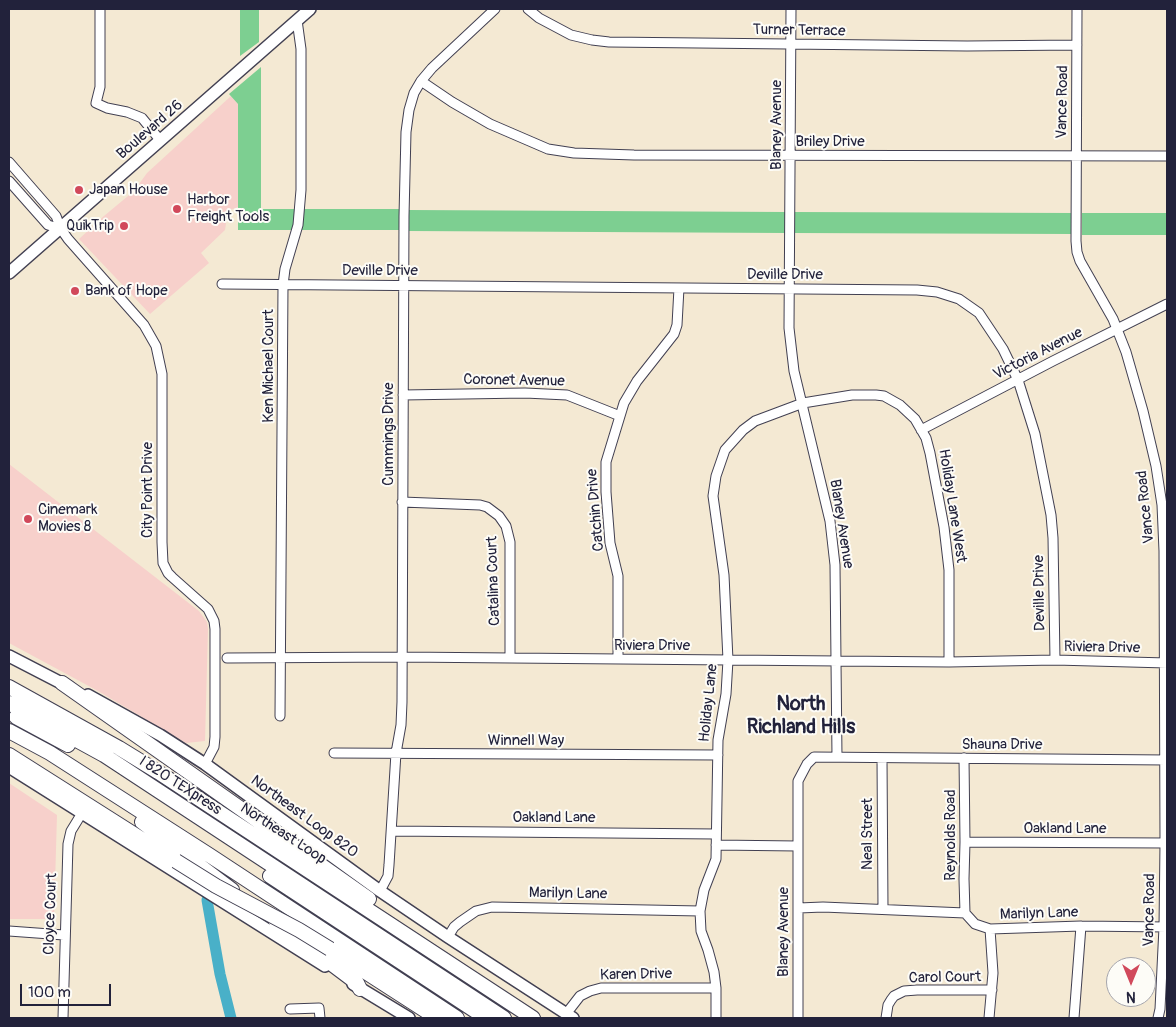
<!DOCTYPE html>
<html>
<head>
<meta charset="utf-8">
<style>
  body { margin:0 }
  #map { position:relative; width:1176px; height:1027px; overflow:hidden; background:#f4e9d3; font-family:Pangolin,sans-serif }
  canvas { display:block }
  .frame { position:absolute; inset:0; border:10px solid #22223b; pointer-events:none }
  .north { position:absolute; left:1106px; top:957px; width:50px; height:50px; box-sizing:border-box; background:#fdfcf7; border:1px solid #a5a5ac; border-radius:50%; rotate:180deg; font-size:14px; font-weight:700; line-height:20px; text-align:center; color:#22223b }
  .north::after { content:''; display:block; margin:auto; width:18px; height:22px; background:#d1495b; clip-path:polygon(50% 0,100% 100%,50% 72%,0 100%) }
  .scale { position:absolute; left:20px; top:984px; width:91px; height:22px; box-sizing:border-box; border:2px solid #22223b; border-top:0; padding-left:6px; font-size:15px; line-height:18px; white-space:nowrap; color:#22223b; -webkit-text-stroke:4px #fdfcf7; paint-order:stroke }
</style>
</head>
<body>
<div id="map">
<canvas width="1176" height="1027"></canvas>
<div class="frame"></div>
<div class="north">N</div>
<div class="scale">100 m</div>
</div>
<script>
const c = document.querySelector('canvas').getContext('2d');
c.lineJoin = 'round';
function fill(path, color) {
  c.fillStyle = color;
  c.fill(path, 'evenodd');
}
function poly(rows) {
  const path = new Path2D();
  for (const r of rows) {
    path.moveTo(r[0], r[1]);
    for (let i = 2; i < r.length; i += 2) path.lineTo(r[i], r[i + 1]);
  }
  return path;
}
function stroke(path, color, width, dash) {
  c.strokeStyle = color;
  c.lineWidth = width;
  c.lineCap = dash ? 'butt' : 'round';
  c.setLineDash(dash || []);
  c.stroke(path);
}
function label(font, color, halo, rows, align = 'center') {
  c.font = font + ' Pangolin,sans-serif';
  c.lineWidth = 4;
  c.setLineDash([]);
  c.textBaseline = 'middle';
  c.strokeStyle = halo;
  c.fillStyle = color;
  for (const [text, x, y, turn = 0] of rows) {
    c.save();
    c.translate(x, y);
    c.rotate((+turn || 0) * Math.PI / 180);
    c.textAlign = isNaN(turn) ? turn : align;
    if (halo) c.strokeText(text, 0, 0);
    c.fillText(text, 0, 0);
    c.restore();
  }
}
fill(poly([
  [231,96,238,104,238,207,228,211,225,230,201,253,209,263,150,314,79,239,104,216,134,191,147,173],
  [9,464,199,611,207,622,208,629,205,741,186,743,98,691,9,643],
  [9,783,57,815,54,919,9,919]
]), '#f7d0cb');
fill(poly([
  [240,9,259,9,259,42,240,56],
  [261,67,261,209,401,209,401,230,238,230,238,104,229,94],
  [409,210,785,212,785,233,409,231],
  [795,212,1072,213,1072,234,795,233],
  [1082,213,1167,213,1167,235,1082,235]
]), '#7dcf91');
stroke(poly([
  [207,900,220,974,231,1018]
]), '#49b0c8', 11);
const minor = poly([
  [100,9,100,87,96,103,107,108,127,112,142,118,160,140],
  [528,9,539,18,571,35,592,40,609,42,967,46,1077,45],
  [791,9,789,328,794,371,830,521,835,565,837,757],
  [1077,9,1076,241,1077,252,1080,261,1113,319,1126,352,1143,411,1156,466,1162,505,1164,551,1165,843,1164,927,1160,1009,1158,1018],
  [421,81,452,102,490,124,548,149,574,153,634,155,1167,156],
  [9,162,56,216,61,229,68,239,144,325,156,346,162,374,162,542,163,563,168,573,172,577,208,609,214,621,215,629,215,737,214,747,205,764],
  [9,181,48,225,61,229],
  [222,284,917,290,937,292,959,299,979,313,1003,349,1018,380,1035,434,1051,515,1053,538,1055,660],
  [403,395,525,393,567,395,620,416],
  [921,430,1053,361,1167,304],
  [402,502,480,505,487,507,499,516,506,526,510,542,510,658],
  [227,658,402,657,949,662,1055,660,1167,663],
  [618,659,618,576,610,543,606,492,606,462,624,403,637,381,674,334,677,325,679,288],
  [280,716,283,285,285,269,298,225,301,190,301,49,297,20],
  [334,753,718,755],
  [882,758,883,909],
  [964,758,965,842,964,879,965,913],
  [392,831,716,834],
  [965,842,1165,843],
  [716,845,797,846],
  [380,891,388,876,389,865,396,753,401,725,402,702,404,216,406,132,409,110,414,93,421,81,432,68,495,9],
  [799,908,823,907,965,913,975,924,990,929,1081,926,1167,927],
  [9,931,64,935],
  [448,937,454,927,460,922,476,911,492,907,700,911],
  [290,1009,319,1008,320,1018],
  [566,1014,580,996,590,991,601,988,716,988],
  [63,1018,68,844,71,831,82,813],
  [716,1018,716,988,714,972,708,950,701,931,700,911,704,890,716,859,718,740,726,694,728,660,724,575,713,496,716,476,725,450,743,430,755,421,803,403,852,395,876,395,884,396,900,405,915,419,926,438,930,453,944,527,949,570,949,662],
  [798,1018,798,781,807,764,814,757,1167,760],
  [886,1018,888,1005,891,1000,894,996,904,991,917,990,992,990],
  [989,1018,993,973,990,929],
  [1074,1018,1081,926]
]);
const major = poly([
  [9,273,310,9],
  [9,656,69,687],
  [88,695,160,735,205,764,380,891,448,937,573,1018],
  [9,767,325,966],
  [353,984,409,1018]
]);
const highway = poly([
  [62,683,369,899],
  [9,687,119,748,158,772,533,1018],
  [9,703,104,755,504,1018],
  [16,717,68,745],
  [9,731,50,753,209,855,457,1018],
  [9,755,176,861],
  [142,822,232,890],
  [270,876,486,1018],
  [276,922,357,983,360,989],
  [330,949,437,1018]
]);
stroke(minor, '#424052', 11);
stroke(major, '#424052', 14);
stroke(highway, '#424052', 16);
stroke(minor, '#fff', 9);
stroke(major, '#fff', 11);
stroke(highway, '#fff', 14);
const highwayBridge = poly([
  [176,861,216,886,299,930,330,949]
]);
stroke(highwayBridge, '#424052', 16, []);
stroke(highwayBridge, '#fff', 14);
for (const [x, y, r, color] of [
  [79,190,5,"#d1495b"],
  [177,209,5,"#d1495b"],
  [124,226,5,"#d1495b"],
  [75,291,5,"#d1495b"],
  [28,519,5,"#d1495b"]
]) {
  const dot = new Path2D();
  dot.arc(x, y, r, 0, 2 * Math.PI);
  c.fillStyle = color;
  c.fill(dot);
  stroke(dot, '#fdfcf7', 2);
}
label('15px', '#22223b', '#fdfcf7', [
  ["Turner Terrace",799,31,1],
  ["Vance Road",1063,102,-89],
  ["Blaney Avenue",777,125,-90],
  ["Boulevard 26",150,130,-41],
  ["Briley Drive",830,142],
  ["Deville Drive",380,271],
  ["Deville Drive",785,275],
  ["Victoria Avenue",1038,354,-27],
  ["Ken Michael Court",269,366,-90],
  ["Coronet Avenue",514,381,1],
  ["Cummings Drive",389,434,-90],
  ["City Point Drive",148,490,-90],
  ["Holiday Lane West",952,506,81],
  ["Vance Road",1146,507,-96],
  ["Catchin Drive",596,510,-95],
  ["Blaney Avenue",841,524,81],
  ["Catalina Court",494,581,-92],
  ["Deville Drive",1040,593,-91],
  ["Riviera Drive",652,646],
  ["Riviera Drive",1102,648,1],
  ["Holiday Lane",709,703,-84],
  ["Winnell Way",526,741],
  ["Shauna Drive",1002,745],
  ["I 820 TEXpress",180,786,33],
  ["Northeast Loop 820",304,817,36],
  ["Oakland Lane",554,818],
  ["Oakland Lane",1065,829],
  ["Northeast Loop",283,834,33],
  ["Neal Street",868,834,-90],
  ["Reynolds Road",951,835,-90],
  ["Marilyn Lane",568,894,1],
  ["Vance Road",1150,910,-89],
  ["Cloyce Court",51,914,-88],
  ["Marilyn Lane",1039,914,-2],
  ["Blaney Avenue",784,932,-90],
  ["Karen Drive",636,975,-1],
  ["Carol Court",945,978,-1]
]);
label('15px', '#22223b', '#fdfcf7', [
  ["Japan House",89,190],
  ["Harbor",187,200],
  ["Freight Tools",187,217],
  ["QuikTrip",114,226,"right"],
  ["Bank of Hope",85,291],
  ["Cinemark",38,510],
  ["Movies 8",38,527]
], 'left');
label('bold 20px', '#22223b', '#fdfcf7', [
  ["North",801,705],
  ["Richland Hills",801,728]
]);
</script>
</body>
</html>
